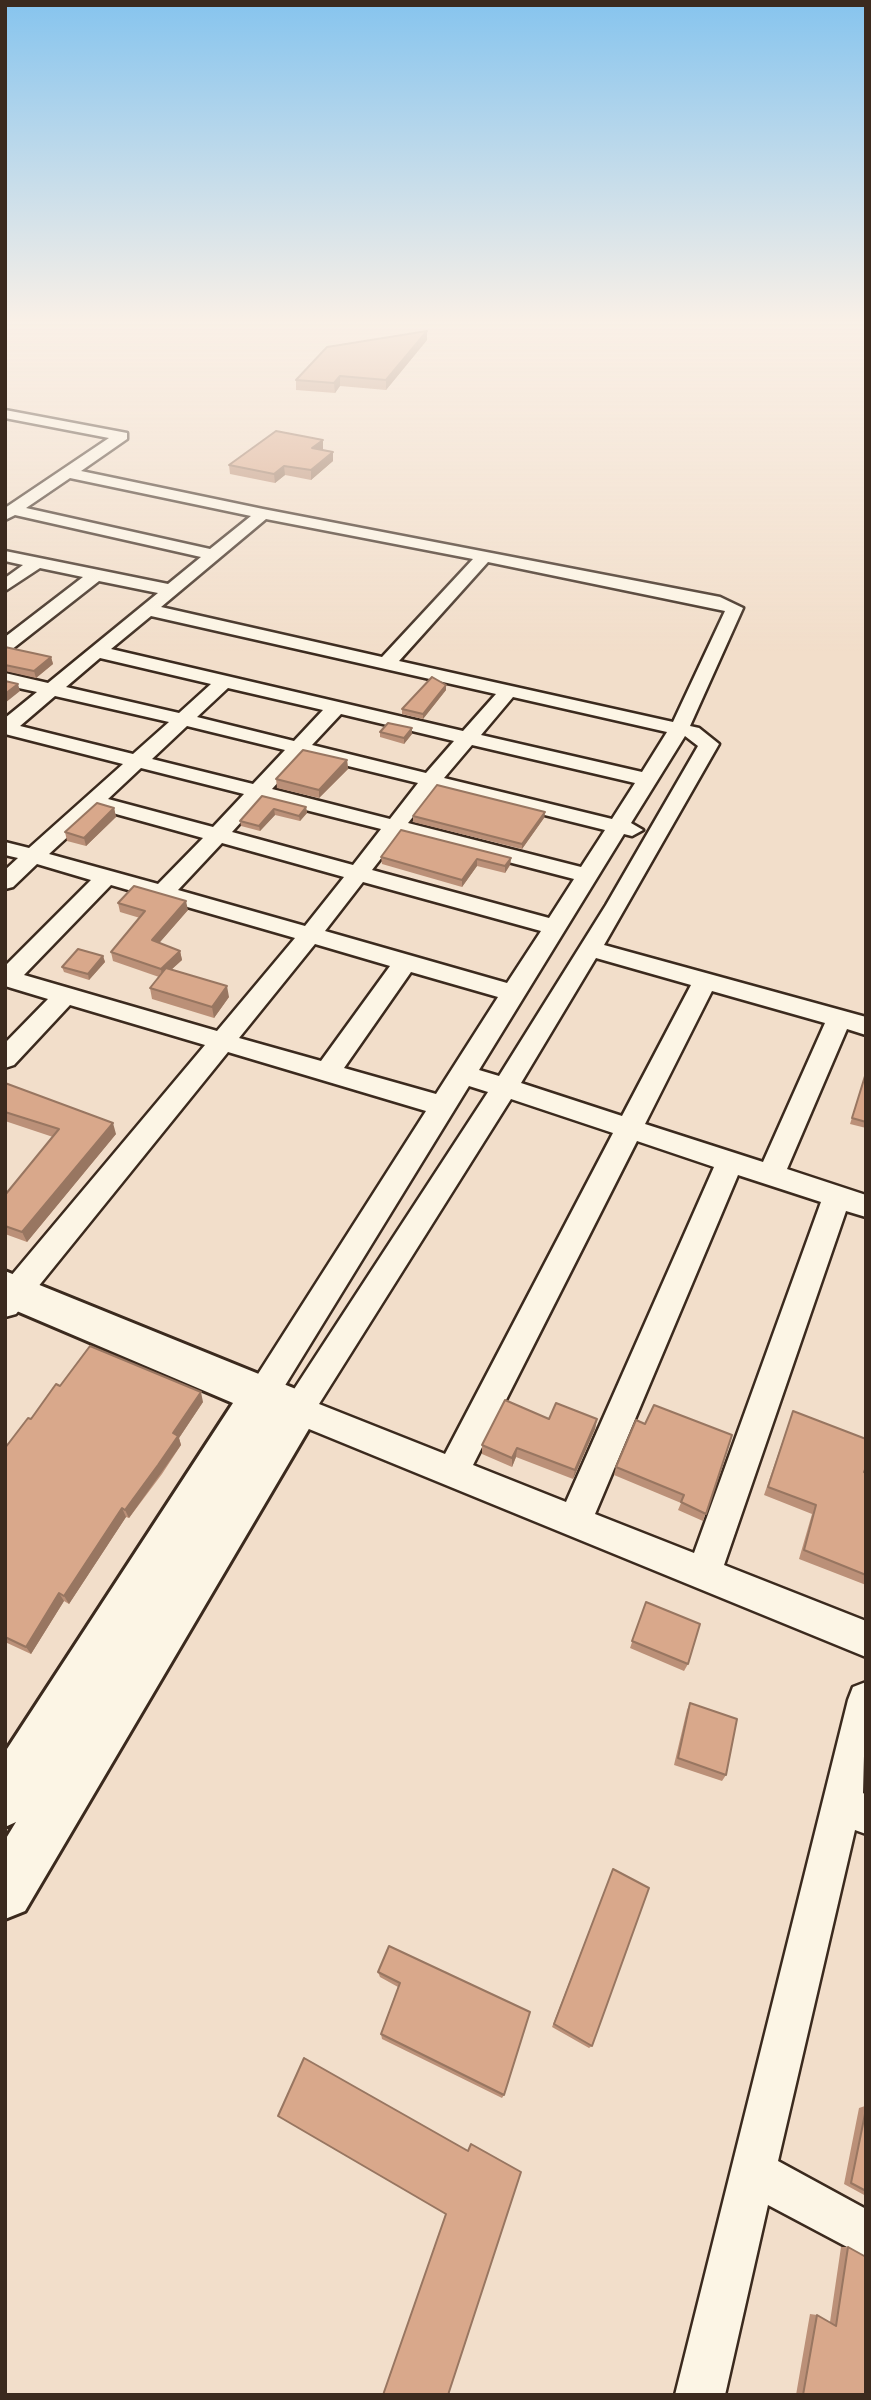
<!DOCTYPE html>
<html>
<head>
<meta charset="utf-8">
<style>
  body { margin:0 }
  #map { position:relative; width:871px; height:2400px; overflow:hidden; background:#f2deca; font-family:Pangolin,sans-serif }
  canvas { display:block }
  .frame { position:absolute; inset:0; border:7px solid #3b2a1e; pointer-events:none }
</style>
</head>
<body>
<div id="map">
<canvas width="871" height="2400"></canvas>
<div class="frame"></div>
</div>
<script>
const c = document.querySelector('canvas').getContext('2d');
c.lineJoin = 'round';
function poly(rows) {
  const path = new Path2D();
  for (const r of rows) {
    path.moveTo(r[0], r[1]);
    for (let i = 2; i < r.length; i += 2) path.lineTo(r[i], r[i + 1]);
  }
  return path;
}
function stroke(path, color, width, dash) {
  c.strokeStyle = color;
  c.lineWidth = width;
  c.lineCap = dash ? 'butt' : 'round';
  c.setLineDash(dash || []);
  c.stroke(path);
}
function fill(path, color) {
  c.fillStyle = color;
  c.fill(path, 'evenodd');
}
const street = poly([
  [5,410,127,433,127,439,81,471,263,509,720,597,743,608,690,726,699,728,719,744,604,945,866,1017,866,1035,847,1029,787,1169,866,1195,866,1217,846,1211,724,1565,866,1621,866,1657,287,1420,282,1410,287,1400,488,1092,469,1086,273,1405,262,1409,251,1405,246,1395,251,1385,426,1111,228,1052,16,1314,5,1317,5,1283,205,1045,70,1005,14,1065,5,1068,5,1043,48,999,5,986,5,966,91,880,37,864,13,887,5,889,5,870,18,858,5,855,5,842,29,848,123,764,5,734,5,718,37,692,5,685,5,673,48,683,158,593,99,581,11,650,5,651,5,637,83,577,40,568,5,591,5,578,23,565,5,561,5,551,168,584,201,557,15,515,5,520,5,508,109,438,5,418,5,410],
  [70,478,251,516,210,549,26,508,70,478],
  [266,519,473,559,382,657,161,607,266,519],
  [488,562,725,611,673,722,399,661,488,562],
  [151,616,496,694,463,731,111,649,151,616],
  [100,658,211,684,179,713,66,687,100,658],
  [228,688,323,710,294,741,197,717,228,688],
  [55,696,169,722,133,754,20,726,55,696],
  [513,697,667,732,642,772,481,735,513,697],
  [341,714,454,741,426,773,312,745,341,714],
  [187,726,285,750,253,784,152,759,187,726],
  [685,736,698,746,606,905,499,1076,479,1070,624,834,632,836,643,830,631,823,685,736],
  [472,745,635,783,612,819,444,778,472,745],
  [303,755,418,783,390,819,272,789,303,755],
  [141,768,244,794,213,827,108,799,141,768],
  [436,788,605,830,581,867,408,823,436,788],
  [262,799,381,829,353,865,232,832,262,799],
  [98,809,203,838,158,884,49,854,98,809],
  [400,834,574,879,549,918,372,870,400,834],
  [222,843,344,877,305,926,178,890,222,843],
  [363,882,541,931,507,983,325,931,363,882],
  [111,885,295,938,217,1031,24,975,111,885],
  [315,944,390,966,321,1061,239,1038,315,944],
  [596,958,691,985,622,1116,521,1083,596,958],
  [411,972,498,997,436,1094,344,1068,411,972],
  [712,991,825,1023,763,1162,645,1124,712,991],
  [511,1099,613,1133,445,1454,319,1404,511,1099],
  [637,1141,714,1167,566,1502,473,1465,637,1141],
  [738,1175,821,1202,694,1553,595,1514,738,1175],
  [866,1682,863,1793,866,1795,866,1834,855,1830,778,2161,866,2209,866,2257,768,2205,725,2395,675,2395,848,1700,853,1687,866,1682]
]);
const secondary = poly([
  [5,1271,313,1396,320,1410,25,1911,5,1919,5,1840,16,1822,5,1827,5,1752,233,1403,5,1306,5,1271]
]);
stroke(street, '#3b2a1e', 5);
stroke(secondary, '#3b2a1e', 6);
fill(street, '#fcf5e5');
fill(secondary, '#fcf5e5');
fill(poly([
  [427,340,386,390,340,386,335,393,296,390,296,380],
  [323,440,322,450,333,452,333,461,311,480,285,475,275,483,230,474,229,465],
  [5,647,51,657,53,664,36,678,5,671],
  [446,685,446,690,423,719,402,714,402,709],
  [380,732,412,734,404,744,380,737],
  [347,760,348,769,319,798,277,788,276,779],
  [262,796,306,807,307,813,300,821,275,815,260,831,241,826,240,821],
  [114,808,116,817,86,846,67,841,65,832],
  [545,812,544,818,522,849,413,822,413,816],
  [381,857,511,858,510,865,505,873,477,866,462,887,382,864],
  [118,903,188,910,159,943,180,951,182,960,171,970,229,997,214,1018,152,999,150,988,159,977,113,961,111,952,140,918,120,912],
  [103,956,105,962,89,980,64,972,62,967],
  [865,1076,866,1076,866,1128,850,1124],
  [5,1083,116,1134,27,1242,5,1234,5,1195,53,1137,5,1121],
  [60,1386,203,1402,179,1438,181,1445,162,1474,129,1518,126,1517,69,1604,64,1601,31,1654,5,1642,5,1448],
  [793,1411,866,1473,866,1585,799,1559,812,1514,764,1495],
  [549,1419,597,1419,595,1429,573,1479,516,1457,512,1467,482,1454,482,1445],
  [645,1424,732,1435,703,1521,678,1510,681,1503,614,1475,616,1467],
  [646,1602,688,1664,684,1671,630,1648],
  [690,1703,726,1775,722,1781,674,1765,687,1710],
  [613,1869,592,2046,589,2048,552,2027],
  [389,1946,504,2095,502,2098,382,2039,381,2034,398,1987,380,1977,378,1972],
  [866,2104,866,2196,844,2184,859,2108,865,2106],
  [841,2247,848,2247,866,2395,796,2395,810,2314,817,2315,830,2322]
]), '#bb9078');
fill(poly([
  [427,331,427,340,386,390,386,380],
  [340,376,340,386,335,393,334,383],
  [323,440,323,449,313,458,312,448],
  [333,452,333,461,311,480,311,470],
  [284,466,285,475,275,483,274,474],
  [51,657,53,664,36,678,34,671],
  [18,684,20,691,5,703,5,694],
  [446,685,446,690,423,719,423,714],
  [412,728,412,734,404,744,404,738],
  [347,760,348,769,319,798,319,790],
  [306,807,307,813,300,821,299,816],
  [114,808,116,817,86,846,84,838],
  [274,809,275,815,260,831,259,826],
  [545,812,544,818,522,849,522,844],
  [511,858,510,865,505,873,505,866],
  [477,859,477,866,462,887,462,880],
  [186,901,188,910,154,949,152,940],
  [180,951,182,960,162,978,161,969],
  [103,956,105,962,89,980,88,974],
  [227,986,229,997,214,1018,212,1007],
  [113,1123,116,1134,27,1242,22,1232],
  [201,1392,203,1402,179,1438,181,1445,129,1518,125,1510,173,1433],
  [597,1419,595,1429,573,1479,575,1470],
  [517,1448,516,1457,512,1467,512,1458],
  [122,1508,126,1517,69,1604,64,1596],
  [59,1593,64,1601,31,1654,26,1647]
]), '#987661');
const building = poly([
  [427,331,386,380,340,376,334,383,296,380,327,347,427,331],
  [276,431,323,440,312,448,333,452,311,470,284,466,274,474,229,465,276,431],
  [5,647,51,657,34,671,5,665,5,647],
  [432,677,446,685,423,714,402,709,432,677],
  [5,681,18,684,5,694,5,681],
  [388,723,412,728,404,738,380,732,388,723],
  [303,750,347,760,319,790,276,779,303,750],
  [437,785,545,812,522,844,413,816,437,785],
  [262,796,306,807,299,816,274,809,259,826,240,821,262,796],
  [97,803,114,808,84,838,65,832,97,803],
  [401,830,511,858,505,866,477,859,462,880,381,857,401,830],
  [134,886,186,901,152,940,180,951,161,969,111,952,145,911,118,903,134,886],
  [78,949,103,956,88,974,62,967,78,949],
  [166,968,227,986,212,1007,150,988,166,968],
  [865,1076,866,1076,866,1122,852,1118,865,1076],
  [5,1083,113,1123,22,1232,5,1226,5,1195,59,1129,5,1112,5,1083],
  [90,1346,201,1392,173,1433,178,1436,158,1465,125,1510,122,1508,64,1596,59,1593,26,1647,5,1637,5,1448,28,1418,31,1419,56,1384,60,1386,90,1346],
  [505,1400,549,1419,556,1403,597,1419,575,1470,517,1448,512,1458,482,1445,505,1400],
  [654,1405,732,1435,706,1514,681,1502,684,1495,616,1467,636,1420,645,1424,654,1405],
  [793,1411,866,1439,866,1467,864,1472,866,1473,866,1575,804,1550,816,1505,768,1487,793,1411],
  [646,1602,700,1624,688,1664,632,1641,646,1602],
  [690,1703,737,1719,726,1775,678,1758,690,1703],
  [613,1869,649,1888,592,2046,554,2024,613,1869],
  [389,1946,530,2012,504,2095,381,2034,400,1983,378,1972,389,1946],
  [304,2058,468,2151,471,2144,521,2172,448,2395,383,2395,446,2214,278,2116,304,2058],
  [866,2109,866,2191,851,2183,866,2109],
  [848,2247,866,2257,866,2395,803,2395,817,2315,836,2326,848,2247]
]);
fill(building, '#d9a88b');
stroke(building, '#987661', 2);
const sky = c.createLinearGradient(0, 0, 0, 653);
sky.addColorStop(0, '#86c4ee');
sky.addColorStop(0.49, '#f9f0e7');
sky.addColorStop(1, '#f9f0e700');
c.fillStyle = sky;
c.fillRect(0, 0, 871, 653);
</script>
</body>
</html>
